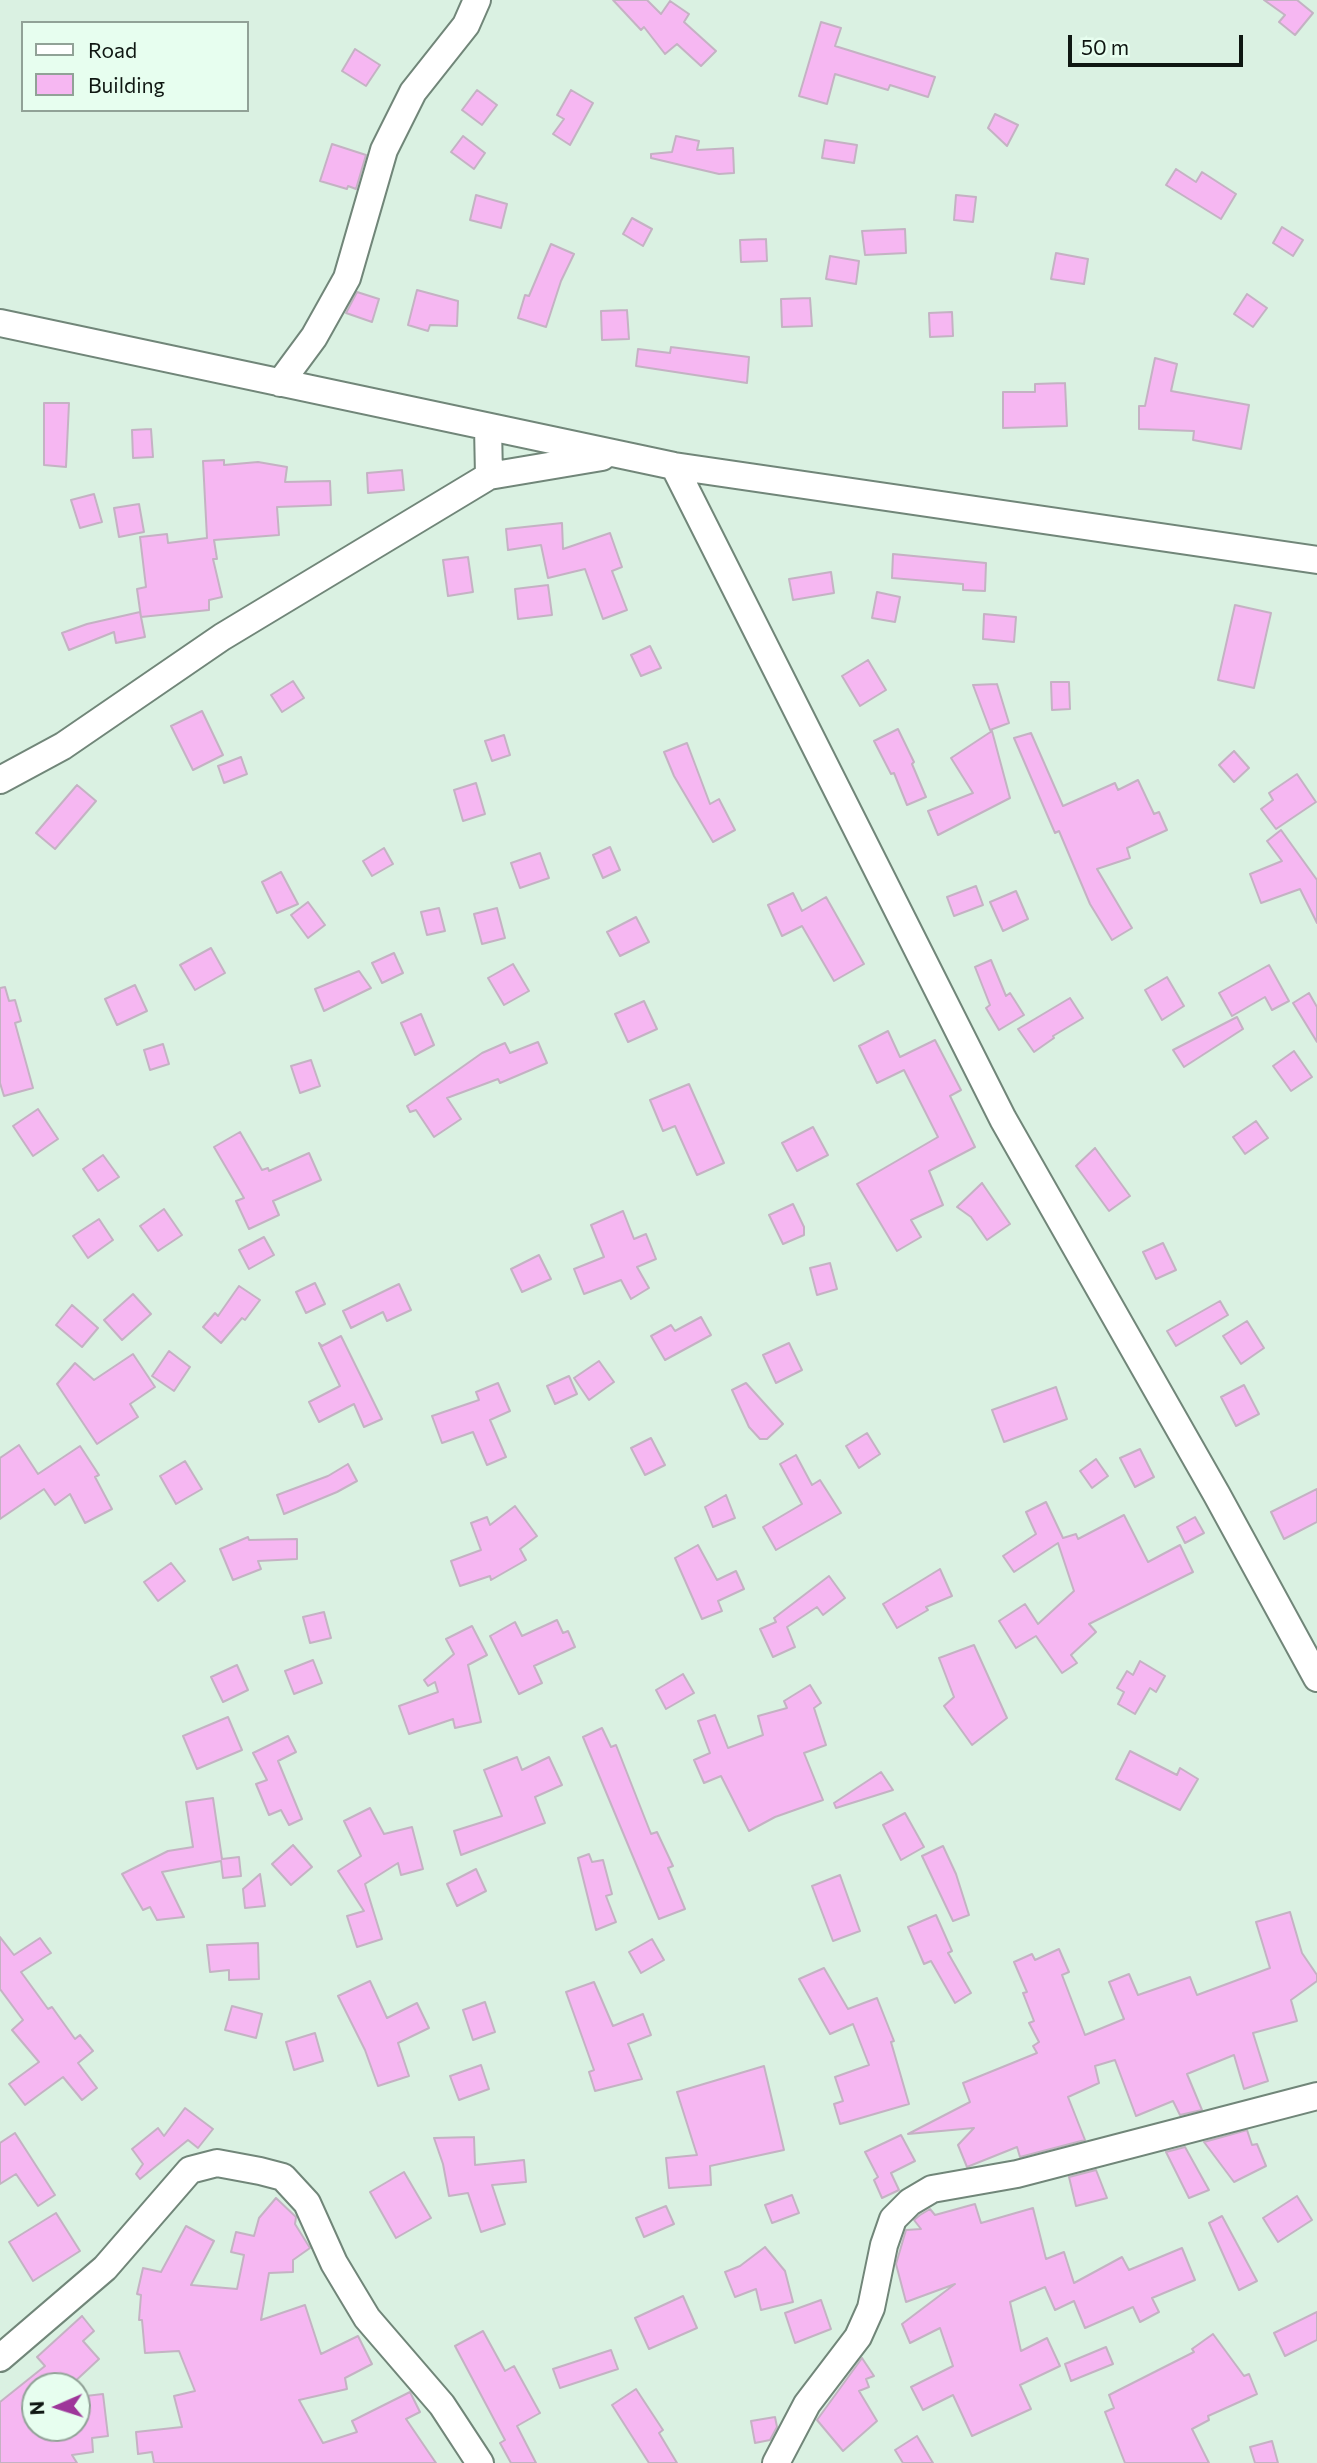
<!DOCTYPE html>
<html>
<head>
<meta charset="utf-8">
<style>
  body { margin:0 }
  #map { position:relative; width:1317px; height:2463px; overflow:hidden; background:#daf1e2; font-family:Commissioner,sans-serif }
  canvas { display:block }
  .legend { position:absolute; left:21px; top:21px; width:228px; height:91px; box-sizing:border-box; background:#e7feef; border:2px solid #91a297; margin:0; padding:9px 12px; list-style:none; font-size:21px; color:#0f1712 }
  .legend li { display:flex; align-items:center; gap:14px; height:35px }
  .legend b { width:35px; border:2px solid #91a297 }
  .north { position:absolute; left:21px; top:2372px; width:70px; height:70px; box-sizing:border-box; background:#e7feef; border:2px solid #91a297; border-radius:50%; rotate:267deg; font-size:19px; font-weight:700; line-height:28px; text-align:center; color:#0f1712 }
  .north::after { content:''; display:block; margin:auto; width:24px; height:32px; background:#9e379a; clip-path:polygon(50% 0,100% 100%,50% 72%,0 100%) }
  .scale { position:absolute; left:1068px; top:35px; width:175px; height:32px; box-sizing:border-box; border:4px solid #0f1712; border-top:0; padding-left:9px; font-size:21px; line-height:24px; white-space:nowrap; color:#0f1712; -webkit-text-stroke:5px #e7feef; paint-order:stroke }
</style>
</head>
<body>
<div id="map">
<canvas width="1317" height="2463"></canvas>
<ul class="legend">
<li><b style="height:9px;background:#fff"></b>Road</li>
<li><b style="height:19px;background:#f6b7f2"></b>Building</li>
</ul>
<div class="north">N</div>
<div class="scale">50 m</div>
</div>
<script>
const c = document.querySelector('canvas').getContext('2d');
c.lineJoin = 'round';
function fill(path, color) {
  c.fillStyle = color;
  c.fill(path, 'evenodd');
}
function poly(rows) {
  const path = new Path2D();
  for (const r of rows) {
    path.moveTo(r[0], r[1]);
    for (let i = 2; i < r.length; i += 2) path.lineTo(r[i], r[i + 1]);
  }
  return path;
}
function stroke(path, color, width, dash) {
  c.strokeStyle = color;
  c.lineWidth = width;
  c.lineCap = dash ? 'butt' : 'round';
  c.setLineDash(dash || []);
  c.stroke(path);
}
const building = poly([
  [613,0,647,0,661,14,670,1,689,14,684,22,716,51,701,66,677,44,665,54,644,27,641,30,613,0],
  [1264,0,1297,0,1313,13,1295,35,1279,22,1285,15,1264,0],
  [821,22,841,28,835,46,935,77,928,97,890,85,888,90,835,74,827,104,799,96,821,22],
  [355,49,380,65,366,86,342,71,355,49],
  [477,90,497,105,482,125,462,110,477,90],
  [571,90,593,103,570,145,553,134,564,119,557,115,571,90],
  [995,114,1018,125,1007,146,988,128,995,114],
  [463,136,485,153,474,169,451,152,463,136],
  [676,136,699,141,697,150,733,148,734,173,719,174,651,158,651,154,672,152,676,136],
  [825,140,857,145,854,163,822,158,825,140],
  [332,144,366,155,356,189,348,186,347,189,320,181,332,144],
  [1176,169,1196,182,1202,172,1236,194,1221,219,1166,185,1176,169],
  [476,195,507,204,501,228,470,220,476,195],
  [956,195,976,197,973,222,954,220,956,195],
  [632,218,652,229,643,246,623,234,632,218],
  [1282,227,1303,240,1293,256,1273,243,1282,227],
  [905,229,906,253,865,255,862,231,905,229],
  [766,239,767,261,741,262,740,240,766,239],
  [551,244,574,254,561,281,546,327,518,318,525,295,529,296,551,244],
  [1056,253,1088,259,1084,284,1051,279,1056,253],
  [830,256,859,261,856,284,826,279,830,256],
  [417,290,458,301,457,326,430,325,428,331,408,325,417,290],
  [357,292,379,299,372,322,346,313,357,292],
  [1247,294,1267,308,1253,327,1234,314,1247,294],
  [810,298,812,326,782,327,781,299,810,298],
  [627,310,629,339,602,340,601,311,627,310],
  [952,312,953,336,930,337,929,313,952,312],
  [671,347,749,357,747,383,636,366,638,349,670,353,671,347],
  [1155,358,1177,364,1171,391,1249,405,1241,449,1193,440,1194,431,1139,429,1139,406,1145,406,1155,358],
  [1065,383,1067,426,1003,428,1003,392,1035,392,1035,384,1065,383],
  [44,403,69,403,66,467,44,465,44,403],
  [151,429,153,457,133,458,132,430,151,429],
  [224,460,224,465,258,462,287,467,285,482,330,481,331,505,277,507,279,535,214,540,217,559,213,559,222,597,209,600,209,610,141,617,137,589,146,587,140,537,167,534,168,543,207,538,203,461,224,460],
  [402,470,404,490,368,493,367,473,402,470],
  [94,494,102,522,80,528,71,500,94,494],
  [139,504,144,532,119,537,114,508,139,504],
  [562,523,563,549,610,533,622,567,612,571,627,610,603,619,585,569,548,578,541,545,508,550,506,529,562,523],
  [893,554,986,563,985,591,963,590,963,584,892,578,893,554],
  [468,557,473,592,448,596,443,560,468,557],
  [831,572,834,593,793,600,789,579,831,572],
  [548,585,552,615,518,619,515,589,548,585],
  [877,592,900,597,895,622,872,618,877,592],
  [1235,605,1271,613,1254,688,1218,680,1235,605],
  [140,612,145,637,116,643,114,632,69,650,62,633,87,624,140,612],
  [984,614,1016,617,1014,642,983,639,984,614],
  [650,646,661,668,641,676,631,655,650,646],
  [868,660,886,690,860,706,842,676,868,660],
  [293,681,304,698,282,712,271,695,293,681],
  [1051,682,1069,682,1070,709,1052,710,1051,682],
  [997,684,1009,723,990,730,973,685,997,684],
  [202,711,223,755,193,770,171,726,202,711],
  [898,729,914,762,912,764,926,797,907,805,894,773,891,774,874,741,898,729],
  [992,731,1010,798,938,835,928,811,973,793,951,758,992,731],
  [1031,733,1063,806,1115,783,1118,790,1138,780,1154,814,1159,812,1167,830,1127,848,1130,858,1097,869,1132,928,1112,940,1090,904,1059,831,1055,833,1014,738,1031,733],
  [504,735,510,755,492,761,485,741,504,735],
  [687,743,710,804,719,799,735,830,713,842,674,776,664,752,687,743],
  [1234,751,1249,768,1234,782,1219,765,1234,751],
  [241,757,247,774,224,783,218,766,241,757],
  [1297,774,1316,802,1276,829,1261,809,1273,800,1269,793,1297,774],
  [476,783,485,814,463,821,454,790,476,783],
  [77,785,96,801,55,849,36,833,77,785],
  [1281,830,1317,880,1317,923,1300,889,1261,903,1250,874,1282,861,1267,841,1281,830],
  [610,847,620,870,603,878,593,855,610,847],
  [384,848,393,864,372,876,363,861,384,848],
  [540,853,549,878,520,888,511,863,540,853],
  [281,872,298,904,277,913,262,882,281,872],
  [976,886,983,905,954,916,947,897,976,886],
  [1016,891,1028,919,1003,931,990,902,1016,891],
  [793,893,802,911,826,897,864,964,834,981,802,926,782,936,768,905,793,893],
  [308,902,325,925,308,938,291,915,308,902],
  [439,908,445,931,427,935,421,912,439,908],
  [497,908,505,938,482,944,474,914,497,908],
  [636,917,649,942,620,956,607,932,636,917],
  [211,948,225,973,195,990,180,965,211,948],
  [394,953,403,973,382,983,372,963,394,953],
  [991,960,1006,996,1010,993,1024,1015,999,1030,986,1008,990,1005,975,967,991,960],
  [513,964,529,991,504,1005,488,978,513,964],
  [1269,965,1289,1001,1272,1010,1265,997,1232,1016,1219,993,1269,965],
  [359,971,371,988,324,1011,315,989,359,971],
  [1167,977,1184,1006,1162,1020,1145,990,1167,977],
  [135,985,147,1011,117,1025,105,999,135,985],
  [5,987,9,1001,15,1000,21,1021,15,1023,33,1088,4,1096,0,1083,0,988,5,987],
  [1309,993,1317,1007,1317,1042,1293,1003,1309,993],
  [1070,998,1083,1018,1053,1036,1054,1038,1034,1052,1018,1029,1070,998],
  [644,1001,657,1029,628,1042,615,1014,644,1001],
  [421,1014,434,1045,415,1055,401,1023,421,1014],
  [1237,1017,1243,1029,1184,1067,1173,1050,1237,1017],
  [888,1031,900,1057,935,1040,961,1090,950,1096,975,1147,929,1171,943,1205,911,1220,921,1237,897,1251,857,1184,938,1137,904,1070,877,1083,859,1046,888,1031],
  [538,1042,547,1063,500,1083,498,1079,447,1098,461,1119,434,1137,416,1110,410,1112,407,1106,482,1053,505,1043,510,1053,538,1042],
  [163,1044,169,1064,150,1070,144,1050,163,1044],
  [1294,1051,1312,1077,1291,1091,1273,1066,1294,1051],
  [311,1060,320,1086,300,1093,291,1066,311,1060],
  [689,1084,724,1163,697,1175,675,1126,663,1131,650,1100,689,1084],
  [38,1109,58,1139,33,1156,13,1126,38,1109],
  [1256,1121,1268,1138,1245,1154,1233,1137,1256,1121],
  [813,1127,828,1155,797,1171,782,1143,813,1127],
  [240,1132,262,1170,268,1168,269,1171,309,1153,321,1180,273,1201,279,1215,249,1229,236,1201,244,1198,214,1147,240,1132],
  [1095,1148,1130,1196,1109,1211,1076,1166,1095,1148],
  [103,1155,119,1177,98,1191,83,1169,103,1155],
  [982,1183,1010,1224,987,1240,971,1217,957,1207,982,1183],
  [793,1204,804,1227,804,1235,783,1244,769,1215,793,1204],
  [164,1209,182,1235,158,1251,140,1226,164,1209],
  [623,1211,634,1239,646,1234,656,1259,637,1267,649,1288,631,1299,621,1280,584,1294,574,1269,604,1257,591,1225,623,1211],
  [99,1219,113,1240,88,1258,73,1236,99,1219],
  [264,1237,274,1255,249,1269,239,1250,264,1237],
  [1163,1243,1176,1270,1156,1279,1143,1252,1163,1243],
  [539,1255,551,1279,522,1292,511,1269,539,1255],
  [830,1263,837,1289,817,1295,810,1268,830,1263],
  [315,1283,325,1304,306,1313,296,1292,315,1283],
  [399,1284,411,1310,387,1321,383,1312,351,1328,343,1311,399,1284],
  [239,1286,260,1300,245,1320,242,1318,221,1343,203,1327,215,1313,218,1316,239,1286],
  [133,1294,151,1314,122,1340,104,1320,133,1294],
  [1220,1301,1228,1315,1176,1346,1167,1331,1220,1301],
  [72,1305,98,1328,82,1347,56,1325,72,1305],
  [701,1317,711,1335,665,1360,651,1336,671,1325,675,1331,701,1317],
  [1247,1321,1264,1348,1241,1364,1223,1336,1247,1321],
  [341,1336,382,1419,364,1427,354,1404,319,1422,309,1402,340,1386,319,1343,322,1346,341,1336],
  [789,1343,802,1370,776,1383,763,1355,789,1343],
  [169,1351,190,1367,174,1391,152,1376,169,1351],
  [133,1354,155,1387,130,1404,138,1417,97,1444,57,1384,75,1363,94,1380,133,1354],
  [599,1361,614,1382,589,1400,574,1378,599,1361],
  [569,1376,577,1394,555,1404,547,1386,569,1376],
  [498,1383,510,1411,490,1420,506,1457,487,1465,473,1432,442,1443,432,1416,479,1400,476,1392,498,1383],
  [746,1383,783,1424,767,1439,760,1439,749,1427,732,1390,746,1383],
  [1244,1385,1259,1414,1236,1426,1221,1397,1244,1385],
  [1056,1387,1067,1419,1004,1442,992,1410,1056,1387],
  [867,1433,880,1454,859,1468,846,1446,867,1433],
  [651,1438,665,1465,645,1475,631,1448,651,1438],
  [19,1445,38,1474,80,1446,99,1475,95,1477,112,1509,85,1523,70,1494,55,1505,44,1489,0,1519,0,1458,19,1445],
  [1140,1449,1154,1477,1135,1487,1120,1458,1140,1449],
  [796,1455,812,1485,820,1480,841,1513,776,1550,763,1527,802,1504,780,1464,796,1455],
  [1096,1459,1108,1476,1092,1488,1080,1471,1096,1459],
  [185,1461,202,1489,176,1504,160,1476,185,1461],
  [348,1464,357,1481,337,1492,284,1514,277,1495,328,1476,348,1464],
  [1317,1489,1317,1522,1284,1539,1271,1512,1317,1489],
  [726,1495,735,1518,713,1527,705,1507,726,1495],
  [1046,1502,1063,1538,1076,1534,1078,1539,1124,1515,1148,1562,1180,1545,1193,1572,1089,1624,1096,1632,1071,1655,1077,1663,1062,1673,1036,1636,1016,1648,999,1621,1025,1604,1038,1624,1074,1591,1058,1543,1014,1572,1003,1556,1036,1534,1026,1512,1046,1502],
  [515,1506,537,1536,520,1549,526,1560,491,1580,490,1576,460,1586,451,1561,481,1550,471,1523,487,1517,490,1525,515,1506],
  [1195,1517,1204,1533,1185,1543,1177,1527,1195,1517],
  [248,1537,249,1540,297,1539,297,1559,258,1561,261,1569,233,1580,220,1549,248,1537],
  [698,1545,717,1580,736,1571,744,1589,718,1601,722,1611,702,1619,675,1558,698,1545],
  [171,1563,185,1581,158,1601,144,1582,171,1563],
  [940,1569,952,1596,926,1607,928,1610,897,1628,883,1604,940,1569],
  [829,1576,845,1598,823,1615,817,1607,787,1627,795,1647,773,1657,760,1629,776,1622,774,1618,829,1576],
  [324,1612,331,1638,310,1643,303,1617,324,1612],
  [557,1620,563,1633,568,1631,575,1647,534,1666,542,1683,519,1694,490,1636,515,1622,522,1636,557,1620],
  [472,1626,487,1655,468,1665,481,1722,455,1728,453,1719,409,1734,399,1706,438,1692,435,1682,428,1686,424,1680,454,1654,446,1639,472,1626],
  [974,1645,1007,1718,972,1745,944,1706,954,1697,939,1658,974,1645],
  [313,1660,322,1683,294,1694,285,1671,313,1660],
  [1140,1661,1165,1676,1156,1692,1150,1688,1135,1714,1118,1704,1124,1692,1117,1688,1127,1671,1133,1675,1140,1661],
  [237,1665,248,1690,223,1702,211,1677,237,1665],
  [683,1674,694,1693,666,1709,656,1690,683,1674],
  [810,1685,821,1703,814,1708,826,1745,804,1753,823,1800,775,1817,749,1831,721,1776,704,1783,694,1760,710,1753,698,1721,715,1715,728,1748,763,1735,758,1716,787,1708,784,1701,810,1685],
  [228,1717,242,1750,197,1769,183,1736,228,1717],
  [602,1728,611,1747,616,1745,651,1834,657,1832,673,1866,668,1868,685,1909,659,1919,583,1737,602,1728],
  [288,1736,296,1752,278,1761,302,1819,289,1825,281,1810,269,1815,256,1784,267,1780,253,1753,288,1736],
  [1130,1751,1177,1775,1180,1768,1198,1779,1180,1810,1116,1779,1130,1751],
  [517,1757,522,1770,549,1757,562,1785,535,1797,545,1823,461,1855,454,1831,502,1816,484,1770,517,1757],
  [881,1772,893,1790,836,1808,834,1803,881,1772],
  [213,1798,222,1859,239,1857,241,1876,223,1878,221,1861,162,1872,184,1917,157,1920,150,1907,143,1910,122,1874,168,1851,193,1847,186,1802,213,1798],
  [370,1808,384,1834,412,1827,423,1869,401,1875,398,1863,365,1884,382,1939,357,1947,347,1916,364,1911,338,1871,361,1856,344,1821,370,1808],
  [905,1813,924,1847,901,1860,883,1825,905,1813],
  [293,1845,312,1867,291,1885,272,1864,293,1845],
  [943,1846,956,1874,969,1915,953,1921,922,1856,943,1846],
  [589,1854,592,1862,603,1860,612,1894,606,1896,616,1922,596,1930,578,1858,589,1854],
  [476,1869,486,1891,457,1906,447,1884,476,1869],
  [260,1874,265,1906,245,1908,243,1889,260,1874],
  [840,1875,860,1931,833,1941,812,1886,840,1875],
  [1290,1912,1302,1953,1317,1975,1317,1981,1291,2000,1297,2021,1253,2033,1268,2081,1244,2089,1234,2055,1187,2074,1202,2110,1180,2115,1173,2101,1136,2116,1115,2060,1095,2066,1099,2083,1068,2097,1085,2140,1020,2157,1017,2147,967,2167,958,2145,974,2128,908,2134,970,2102,963,2083,1037,2053,1033,2046,1039,2042,1029,2023,1034,2021,1023,1993,1027,1992,1014,1962,1032,1954,1035,1960,1059,1949,1069,1972,1062,1975,1085,2035,1124,2019,1109,1982,1129,1974,1138,1995,1190,1977,1197,1995,1270,1968,1256,1922,1290,1912],
  [936,1915,952,1951,948,1953,971,1993,955,2003,931,1961,924,1964,908,1927,936,1915],
  [0,1937,14,1955,40,1938,51,1953,21,1972,48,2009,52,2007,75,2039,80,2035,93,2051,78,2063,97,2088,82,2100,63,2077,25,2105,9,2084,39,2062,12,2030,23,2020,0,1989,0,1937],
  [652,1939,664,1960,641,1973,629,1952,652,1939],
  [258,1943,259,1979,229,1980,229,1970,210,1972,207,1945,258,1943],
  [824,1968,848,2009,877,1998,894,2041,891,2042,909,2104,840,2124,834,2104,843,2101,835,2077,869,2065,853,2024,830,2034,799,1979,824,1968],
  [370,1981,387,2018,417,2003,429,2028,398,2043,409,2076,378,2086,365,2050,338,1996,370,1981],
  [594,1982,613,2026,643,2014,651,2035,628,2044,642,2079,595,2091,589,2072,594,2070,566,1992,594,1982],
  [485,2002,495,2032,473,2040,463,2010,485,2002],
  [232,2006,262,2014,256,2038,225,2030,232,2006],
  [315,2033,323,2061,294,2070,286,2042,315,2033],
  [481,2065,489,2089,459,2100,450,2076,481,2065],
  [764,2066,784,2150,710,2166,711,2185,669,2188,666,2158,697,2155,677,2092,764,2066],
  [185,2108,213,2129,198,2148,188,2140,140,2179,136,2174,143,2164,132,2149,158,2128,164,2136,185,2108],
  [1247,2130,1252,2145,1257,2144,1266,2166,1234,2182,1204,2142,1247,2130],
  [15,2133,55,2195,38,2206,16,2174,0,2184,0,2143,15,2133],
  [901,2135,915,2161,891,2173,899,2190,882,2198,874,2180,878,2177,865,2152,901,2135],
  [474,2137,475,2165,524,2160,526,2182,492,2185,505,2224,481,2232,468,2193,449,2196,443,2164,434,2138,474,2137],
  [1185,2147,1209,2190,1189,2198,1166,2152,1185,2147],
  [1096,2170,1107,2198,1076,2206,1069,2177,1096,2170],
  [404,2172,431,2218,396,2238,370,2192,404,2172],
  [792,2195,799,2213,772,2223,765,2205,792,2195],
  [1297,2196,1312,2220,1278,2242,1263,2218,1297,2196],
  [276,2198,296,2217,295,2224,310,2248,293,2260,293,2272,269,2273,261,2320,305,2305,321,2354,358,2336,372,2364,345,2378,347,2389,299,2400,323,2443,357,2432,352,2421,410,2392,420,2412,406,2419,436,2463,154,2463,152,2452,138,2454,136,2432,182,2427,174,2396,195,2391,179,2351,145,2353,142,2320,139,2320,141,2295,137,2294,143,2268,161,2272,186,2226,214,2241,191,2285,237,2289,244,2255,231,2252,236,2232,254,2236,259,2218,276,2198],
  [975,2204,981,2223,1033,2208,1046,2259,1064,2252,1074,2283,1122,2257,1129,2270,1182,2248,1195,2280,1152,2298,1159,2312,1140,2322,1133,2307,1085,2328,1074,2301,1055,2310,1045,2287,1010,2302,1021,2351,1047,2338,1060,2366,1020,2385,1031,2409,972,2436,953,2395,923,2410,911,2387,953,2366,940,2328,910,2343,902,2324,955,2284,906,2302,896,2264,906,2230,921,2229,914,2220,920,2215,930,2209,935,2215,975,2204],
  [666,2206,674,2224,644,2237,636,2218,666,2206],
  [56,2213,80,2251,33,2281,9,2242,56,2213],
  [1222,2216,1257,2281,1239,2290,1209,2223,1222,2216],
  [765,2247,785,2271,793,2302,761,2310,756,2289,735,2297,725,2272,740,2266,765,2247],
  [683,2296,697,2328,649,2349,635,2318,683,2296],
  [821,2300,831,2329,795,2343,785,2313,821,2300],
  [1317,2312,1317,2340,1285,2356,1274,2333,1317,2312],
  [82,2316,94,2331,83,2341,99,2359,70,2386,35,2386,35,2428,77,2428,77,2397,103,2394,108,2436,92,2438,93,2452,72,2455,77,2463,0,2463,0,2402,45,2366,37,2357,82,2316],
  [483,2331,505,2371,514,2366,540,2413,517,2426,536,2463,511,2463,500,2443,505,2440,455,2346,483,2331],
  [1213,2334,1244,2376,1249,2374,1257,2394,1208,2416,1209,2420,1192,2429,1209,2463,1125,2463,1105,2412,1114,2408,1109,2395,1194,2352,1192,2349,1213,2334],
  [1106,2347,1113,2364,1071,2381,1065,2364,1106,2347],
  [611,2350,618,2369,560,2388,553,2369,611,2350],
  [862,2358,874,2376,866,2379,869,2387,859,2391,877,2421,843,2451,817,2420,862,2358],
  [636,2389,663,2430,659,2433,677,2463,649,2463,612,2405,636,2389],
  [775,2417,777,2427,770,2440,755,2443,751,2421,775,2417],
  [917,2436,933,2463,903,2463,895,2450,917,2436],
  [1272,2441,1278,2463,1255,2463,1250,2447,1272,2441]
]);
fill(building, '#f6b7f2');
stroke(building, '#c4b2c3', 2);
const minor = poly([
  [0,323,674,466,1317,560],
  [280,383,314,337,347,278,384,150,413,92,466,25,477,0],
  [488,427,489,476],
  [674,466,1003,1119,1217,1495,1317,1678],
  [0,780,63,746,222,637,489,476,602,457],
  [0,2358,105,2268,190,2170,217,2163,260,2171,283,2177,307,2203,334,2263,367,2318,442,2405,480,2463],
  [776,2463,807,2404,858,2337,871,2308,884,2245,893,2219,910,2202,932,2189,1017,2174,1317,2096]
]);
stroke(minor, '#718679', 30);
stroke(minor, '#fff', 26);
</script>
</body>
</html>
